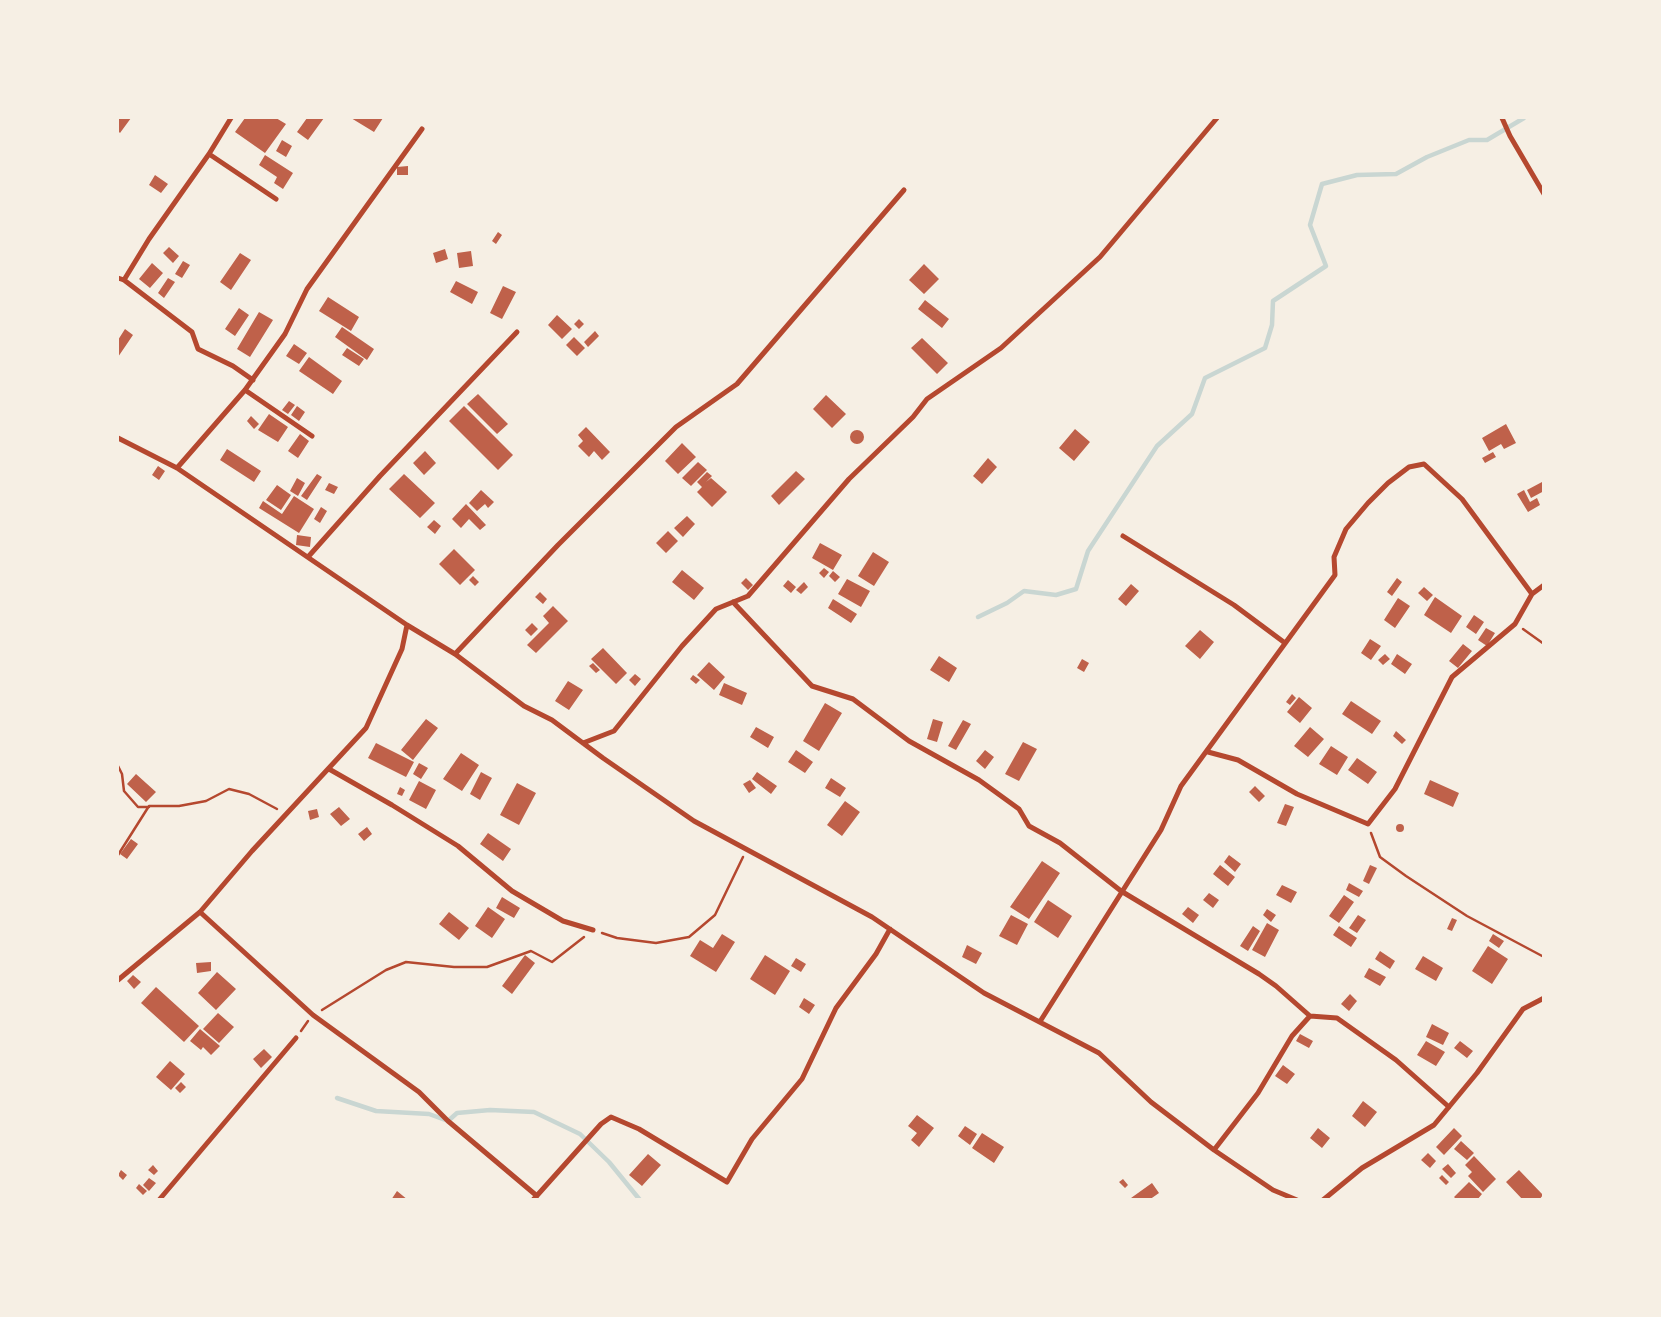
<!DOCTYPE html>
<html>
<head>
<meta charset="utf-8">
<style>
  body { margin:0 }
  #map { position:relative; width:1661px; height:1317px; overflow:hidden; background:#f6efe4; font-family:"Work Sans",sans-serif }
  canvas { display:block }
  .frame { position:absolute; inset:0; border:119px solid #f6efe4; pointer-events:none }
</style>
</head>
<body>
<div id="map">
<canvas width="1661" height="1317"></canvas>
<div class="frame"></div>
</div>
<script>
const c = document.querySelector('canvas').getContext('2d');
c.lineJoin = 'round';
function poly(rows) {
  const path = new Path2D();
  for (const r of rows) {
    if (r.length === 3) {
      path.moveTo(r[0] + r[2], r[1]);
      path.arc(r[0], r[1], r[2], 0, 2 * Math.PI);
      continue;
    }
    path.moveTo(r[0], r[1]);
    for (let i = 2; i < r.length; i += 2) path.lineTo(r[i], r[i + 1]);
  }
  return path;
}
function stroke(path, color, width, dash) {
  c.strokeStyle = color;
  c.lineWidth = width;
  c.lineCap = dash ? 'butt' : 'round';
  c.setLineDash(dash || []);
  c.stroke(path);
}
function fill(path, color) {
  c.fillStyle = color;
  c.fill(path, 'evenodd');
}
stroke(poly([
  [978,617,1007,603,1024,591,1056,595,1076,589,1088,551,1157,446,1192,414,1205,378,1265,348,1272,325,1273,301,1326,266,1310,225,1322,184,1357,175,1396,174,1427,157,1469,140,1487,140,1524,118],
  [337,1098,376,1111,429,1114,448,1121,457,1113,490,1110,534,1112,580,1134,609,1162,640,1200]
]), '#c9d6d2', 4.5);
fill(poly([
  [118,118,131,118,120,133,118,131],
  [245,118,276,118,286,124,265,153,235,132],
  [307,118,324,118,308,140,297,132],
  [351,118,383,118,374,132],
  [282,140,292,146,286,157,276,151],
  [265,155,293,173,283,189,274,183,277,177,259,165],
  [408,166,408,175,397,175,397,167],
  [155,175,168,184,161,193,149,185],
  [498,232,502,235,496,244,492,241],
  [169,247,179,256,173,263,163,253],
  [445,249,448,259,436,263,433,253],
  [471,251,473,266,459,268,457,253],
  [240,253,251,260,231,290,220,282],
  [183,261,190,265,182,278,175,274],
  [152,263,163,273,150,288,139,279],
  [924,264,939,279,924,294,909,280],
  [168,278,175,282,164,298,158,293],
  [456,281,478,292,472,304,450,292],
  [503,286,516,292,502,319,490,313],
  [328,297,359,317,351,331,319,311],
  [925,300,949,319,942,328,918,309],
  [239,308,249,315,235,336,225,329],
  [259,312,273,320,250,357,237,349],
  [557,315,572,329,562,339,548,325],
  [579,319,584,324,579,329,574,324],
  [342,327,374,349,367,360,335,337],
  [125,329,133,335,118,357,118,340],
  [595,331,599,336,588,347,584,342],
  [574,337,585,348,577,356,566,345],
  [922,338,948,363,937,374,911,348],
  [294,344,307,353,299,364,286,356],
  [347,348,364,359,359,366,342,355],
  [309,357,342,381,333,394,299,371],
  [478,394,508,424,497,434,467,404],
  [826,395,846,414,832,428,813,409],
  [289,401,295,405,288,414,282,410],
  [297,406,305,412,299,421,291,415],
  [464,406,513,455,498,470,449,421],
  [269,414,288,427,278,442,258,430],
  [251,416,259,424,254,429,247,421],
  [1506,424,1516,443,1504,449,1501,444,1489,451,1482,438],
  [586,427,610,452,602,460,594,451,589,457,578,446,583,441,578,435],
  [1075,429,1090,442,1074,461,1059,448],
  [857,437,7],
  [300,434,309,441,298,458,288,451],
  [682,443,696,457,678,474,665,461],
  [227,449,261,471,254,482,220,460],
  [425,451,436,463,424,475,413,463],
  [1493,452,1496,457,1485,463,1482,458],
  [988,458,997,467,982,484,973,476],
  [698,462,707,470,691,486,682,478],
  [158,466,165,471,159,480,152,475],
  [796,471,805,479,779,505,771,496],
  [707,472,712,476,706,482,711,478,727,492,712,507,697,492,702,487,697,482],
  [317,474,322,477,307,500,301,496],
  [404,474,435,503,420,518,389,489],
  [297,478,305,483,298,496,290,491],
  [1542,482,1544,491,1531,498,1527,490],
  [329,483,338,487,334,494,325,490],
  [277,485,291,495,281,510,266,500],
  [481,490,494,502,488,508,485,504,477,511,469,503],
  [1524,490,1530,502,1537,498,1540,505,1528,512,1517,494],
  [294,496,314,509,299,533,259,508,263,501,282,514],
  [466,504,486,525,480,530,469,519,461,528,452,519],
  [321,507,327,511,320,523,314,519],
  [687,516,695,524,683,537,674,528],
  [434,520,441,526,435,534,427,527],
  [668,531,678,541,666,553,656,543],
  [297,535,311,537,310,547,296,545],
  [820,543,842,555,833,570,812,558],
  [454,549,475,570,460,585,439,564],
  [873,552,889,562,874,586,858,576],
  [824,568,829,572,824,578,819,573],
  [682,570,704,588,694,600,672,582],
  [833,571,840,577,835,582,829,576],
  [473,576,479,582,475,586,469,580],
  [746,578,753,585,748,590,741,583],
  [1397,578,1402,582,1392,596,1387,592],
  [847,579,870,591,861,607,838,594],
  [788,580,796,587,791,593,783,586],
  [804,582,808,587,801,594,796,590],
  [1131,584,1139,591,1126,606,1118,599],
  [1424,587,1433,595,1427,601,1418,593],
  [540,592,547,599,543,604,535,597],
  [1435,597,1462,616,1451,633,1424,615],
  [1398,598,1410,606,1395,628,1384,620],
  [833,599,857,614,851,623,828,608],
  [553,606,568,621,536,653,527,645,549,623,543,616],
  [1474,615,1484,622,1476,634,1466,627],
  [532,623,538,629,531,636,525,630],
  [1486,628,1495,633,1487,646,1478,640],
  [1200,630,1214,642,1200,659,1185,646],
  [1370,639,1381,646,1371,660,1361,653],
  [1463,644,1472,651,1458,668,1449,661],
  [603,648,627,673,616,684,591,659],
  [1385,654,1390,659,1383,665,1378,660],
  [1397,654,1412,664,1405,674,1391,664],
  [939,656,957,668,949,682,930,670],
  [1082,659,1089,663,1084,672,1077,668],
  [709,662,725,677,714,690,697,675],
  [593,663,600,670,596,673,589,666],
  [635,674,641,679,635,686,629,680],
  [693,675,700,680,696,684,690,679],
  [568,681,583,690,569,710,555,701],
  [724,683,747,693,742,705,719,695],
  [1292,694,1296,698,1290,705,1286,702],
  [1299,697,1312,708,1300,723,1287,712],
  [1351,701,1381,721,1372,734,1342,714],
  [825,703,842,713,819,751,803,741],
  [426,719,438,728,413,760,401,750],
  [933,719,943,722,937,742,927,739],
  [963,720,971,724,956,750,948,746],
  [756,727,774,737,768,748,750,737],
  [1310,727,1324,739,1308,757,1294,746],
  [1396,731,1406,740,1402,744,1393,736],
  [1023,742,1037,749,1019,781,1005,774],
  [376,743,414,762,406,777,368,758],
  [1331,746,1348,757,1337,775,1319,764],
  [796,750,813,762,805,773,788,762],
  [985,750,994,757,985,769,976,761],
  [461,753,479,765,462,791,443,779],
  [1357,758,1377,772,1368,784,1348,770],
  [419,763,428,768,421,779,413,774],
  [481,772,492,778,480,800,470,794],
  [757,772,777,786,771,794,752,779],
  [136,774,156,792,146,802,127,784],
  [831,778,846,788,840,797,825,788],
  [750,780,756,788,749,793,743,784],
  [1430,780,1459,793,1453,807,1424,794],
  [419,781,436,790,426,809,409,800],
  [517,783,536,793,519,825,500,815],
  [1255,786,1265,796,1259,802,1249,792],
  [400,787,405,790,402,796,397,794],
  [845,801,860,812,842,836,827,825],
  [1285,804,1294,807,1286,826,1277,823],
  [339,807,350,819,341,826,330,814],
  [317,809,319,817,310,820,308,811],
  [1400,828,4],
  [367,827,372,834,364,841,358,834],
  [488,833,511,849,503,861,480,844],
  [131,839,138,844,127,859,120,854],
  [1229,855,1241,864,1235,872,1224,862],
  [1042,861,1060,873,1029,919,1010,907],
  [1220,865,1235,877,1228,886,1213,874],
  [1370,865,1377,868,1369,884,1363,881],
  [1349,883,1363,891,1359,897,1346,890],
  [1282,885,1297,892,1291,903,1276,895],
  [1209,893,1219,900,1213,908,1203,900],
  [1344,895,1354,902,1339,923,1329,916],
  [502,897,520,908,514,918,496,908],
  [1048,900,1072,916,1058,938,1034,922],
  [488,907,505,919,492,938,475,926],
  [1188,907,1199,915,1193,923,1182,914],
  [1267,909,1276,915,1271,922,1263,915],
  [449,912,469,928,459,940,439,924],
  [1011,915,1028,924,1017,945,999,936],
  [1358,915,1366,920,1357,933,1349,928],
  [1452,918,1457,920,1452,931,1447,929],
  [1267,923,1279,930,1265,957,1252,950],
  [1253,926,1260,931,1248,951,1240,946],
  [1339,926,1357,938,1351,947,1333,935],
  [722,934,735,942,716,972,690,956,700,940,713,948],
  [1493,934,1504,941,1499,948,1489,941],
  [967,945,982,953,976,964,962,957],
  [1488,946,1508,959,1492,984,1472,971],
  [1380,951,1395,961,1390,969,1375,959],
  [525,955,535,963,512,994,502,986],
  [765,955,790,971,775,995,750,979],
  [1423,956,1443,968,1436,981,1415,969],
  [796,958,806,964,801,972,791,966],
  [211,962,211,971,197,973,196,963],
  [1369,968,1386,977,1380,986,1364,977],
  [217,972,236,989,216,1010,198,993],
  [133,975,141,982,134,989,127,981],
  [156,987,199,1026,184,1042,141,1003],
  [1350,994,1357,1001,1349,1011,1341,1004],
  [804,998,815,1005,809,1014,799,1007],
  [218,1013,234,1027,219,1043,203,1029],
  [1432,1024,1449,1033,1443,1045,1426,1037],
  [200,1029,220,1046,211,1055,203,1047,201,1050,190,1041],
  [1300,1034,1313,1041,1309,1048,1296,1041],
  [1426,1041,1445,1052,1436,1066,1417,1055],
  [1460,1041,1473,1051,1467,1058,1454,1048],
  [264,1049,272,1057,261,1068,253,1059],
  [170,1061,185,1074,171,1090,156,1077],
  [1283,1065,1295,1074,1287,1084,1275,1076],
  [181,1082,186,1087,180,1093,175,1088],
  [1363,1101,1377,1112,1365,1127,1352,1116],
  [917,1115,934,1128,919,1147,911,1140,917,1133,908,1126],
  [965,1126,977,1134,970,1145,958,1136],
  [1318,1128,1330,1138,1322,1148,1310,1138],
  [1454,1128,1462,1136,1444,1155,1436,1147],
  [982,1133,1004,1147,994,1163,972,1148],
  [1461,1141,1474,1153,1467,1160,1454,1149],
  [1428,1153,1436,1161,1430,1168,1421,1160],
  [648,1154,661,1165,642,1186,629,1175],
  [1474,1156,1496,1179,1483,1192,1468,1176,1472,1172,1465,1165],
  [1448,1164,1456,1173,1451,1178,1442,1169],
  [153,1165,158,1171,154,1175,148,1170],
  [121,1170,127,1175,123,1180,118,1175],
  [1519,1170,1543,1195,1539,1200,1523,1200,1506,1182],
  [1442,1175,1449,1182,1446,1185,1439,1178],
  [149,1178,156,1183,149,1191,143,1185],
  [1123,1179,1128,1185,1125,1188,1119,1182],
  [1469,1182,1482,1194,1477,1200,1457,1200,1454,1197],
  [1152,1183,1159,1193,1149,1200,1132,1200,1131,1198],
  [139,1184,147,1191,143,1195,136,1188],
  [397,1191,408,1200,391,1200]
]), '#bf614a');
stroke(poly([
  [1523,629,1544,644],
  [118,766,122,774,124,791,138,807,149,807],
  [1371,833,1380,857,1406,876,1467,916,1544,957],
  [118,855,149,806,179,806,206,801,229,789,249,794,277,809],
  [602,933,617,938,656,943,689,937,715,915,743,857],
  [322,1010,386,970,406,962,454,967,487,967,531,951,552,962,584,937],
  [301,1031,308,1021]
]), '#b5482f', 2.5);
stroke(poly([
  [1502,118,1510,136,1544,194],
  [209,154,276,199],
  [118,278,124,280,192,332,198,349,233,366,253,380],
  [124,280,149,239,209,154,231,118],
  [245,390,312,436],
  [118,438,177,468,407,625,455,654,524,706,552,720,603,758,694,821,872,917,984,993,1099,1053,1151,1102,1214,1150,1273,1190,1297,1200],
  [177,468,245,390,285,334,307,289,422,129],
  [1123,536,1234,605,1285,643],
  [308,557,380,476,517,332],
  [733,602,812,686,853,699,909,741,979,780,1019,809,1029,826,1060,843,1121,891,1259,974,1276,986,1310,1016,1292,1036,1258,1093,1214,1150],
  [455,654,558,545,676,427,737,384,904,190],
  [583,743,614,731,682,646,716,609,748,596,849,479,913,417,927,399,1001,348,1100,257,1217,118],
  [1208,752,1238,760,1297,794,1368,824,1395,789,1452,677,1515,624,1532,594,1544,585],
  [329,769,392,805,458,846,512,891,563,921,593,930],
  [200,912,313,1015,419,1092,448,1121,537,1196],
  [118,980,200,912,252,851,366,728,402,649,407,625],
  [1310,1016,1337,1018,1396,1060,1449,1107],
  [1041,1020,1161,830,1181,786,1335,575,1334,557,1346,529,1368,503,1388,483,1409,467,1424,464,1462,499,1532,594],
  [159,1200,296,1038],
  [533,1200,601,1124,611,1117,639,1129,727,1182,752,1139,802,1079,836,1008,876,954,890,929],
  [1323,1200,1362,1168,1434,1125,1477,1073,1523,1009,1544,998]
]), '#b5482f', 5);
</script>
</body>
</html>
